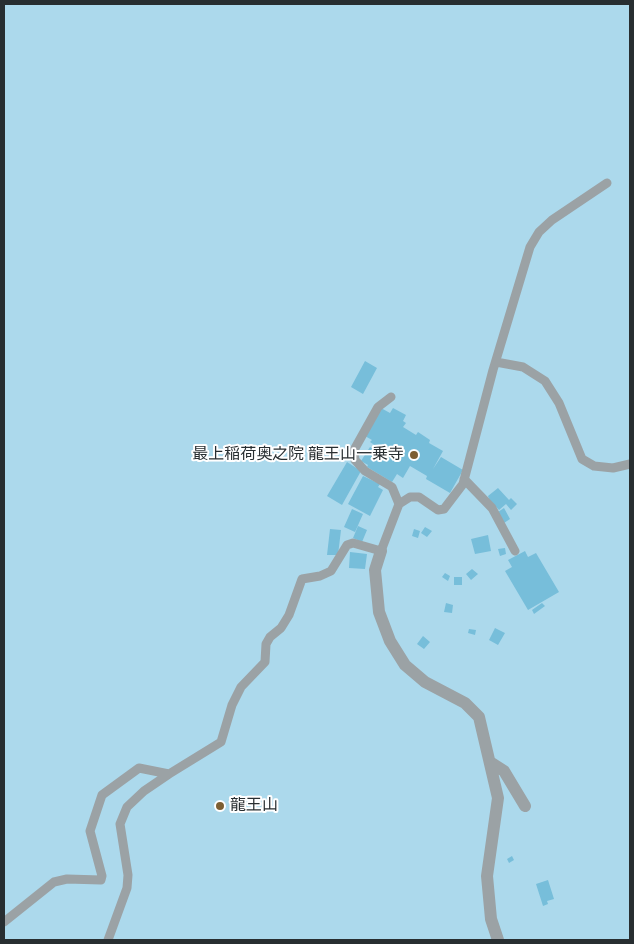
<!DOCTYPE html>
<html>
<head>
<meta charset="utf-8">
<style>
  body { margin:0 }
  #map { position:relative; width:634px; height:944px; overflow:hidden; background:#d7e8ef; font-family:"Roboto Condensed",sans-serif }
  canvas { display:block }
  .frame { position:absolute; inset:0; border:5px solid #282e31; pointer-events:none }
</style>
</head>
<body>
<div id="map">
<canvas width="634" height="944"></canvas>
<div class="frame"></div>
</div>
<script>
const c = document.querySelector('canvas').getContext('2d');
c.lineJoin = 'round';
function fill(path, color) {
  c.fillStyle = color;
  c.fill(path, 'evenodd');
}
function poly(rows) {
  const path = new Path2D();
  for (const r of rows) {
    path.moveTo(r[0], r[1]);
    for (let i = 2; i < r.length; i += 2) path.lineTo(r[i], r[i + 1]);
  }
  return path;
}
function stroke(path, color, width, dash) {
  c.strokeStyle = color;
  c.lineWidth = width;
  c.lineCap = dash ? 'butt' : 'round';
  c.setLineDash(dash || []);
  c.stroke(path);
}
function label(font, color, halo, rows, align = 'center') {
  c.font = font + ' "Roboto Condensed","Noto Sans JP",sans-serif';
  c.lineWidth = 4;
  c.setLineDash([]);
  c.textBaseline = 'middle';
  c.strokeStyle = halo;
  c.fillStyle = color;
  for (const [text, x, y, turn = 0] of rows) {
    c.save();
    c.translate(x, y);
    c.rotate((+turn || 0) * Math.PI / 180);
    c.textAlign = isNaN(turn) ? turn : align;
    if (halo) c.strokeText(text, 0, 0);
    c.fillText(text, 0, 0);
    c.restore();
  }
}
fill(poly([
  [4,4,630,4,630,940,4,940]
]), '#acd9ec');
fill(poly([
  [365,361,377,368,363,394,351,387],
  [381,408,390,413,393,408,406,415,403,421,406,423,403,427,416,435,418,432,430,440,429,443,443,451,433,469,441,457,463,470,450,493,426,479,427,476,410,466,403,478,397,474,392,482,367,467,368,465,361,461,370,447,380,453,382,450,370,442,372,440,365,436],
  [347,462,361,471,342,505,327,496],
  [363,476,380,484,378,487,383,490,370,516,348,504],
  [498,488,509,500,511,498,517,504,511,510,506,504,499,510,489,499,488,496],
  [504,508,510,519,504,523,498,512],
  [352,509,363,514,355,532,344,527],
  [358,526,367,530,362,542,353,538],
  [425,527,432,531,427,537,421,533],
  [330,529,341,530,338,555,327,555],
  [414,529,420,531,418,538,412,536],
  [488,535,491,551,475,554,471,539],
  [505,548,506,554,500,556,498,549],
  [525,551,528,557,536,553,559,592,528,610,505,571,512,567,508,560],
  [350,552,367,554,365,569,349,568],
  [472,569,478,574,471,580,466,574],
  [445,573,450,576,448,581,442,577],
  [454,577,462,577,462,585,454,585],
  [446,603,453,605,452,613,444,612],
  [542,603,545,606,534,614,532,610],
  [495,628,505,633,498,645,489,640],
  [469,629,476,630,475,635,468,633],
  [423,636,430,642,424,649,417,644],
  [512,856,514,860,509,863,507,859],
  [548,880,554,899,547,901,548,904,543,906,536,884]
]), '#77beda');
stroke(poly([
  [496,362,523,367,545,381,559,403,582,459,594,466,613,468,630,464],
  [391,397,378,407,354,450,355,460,365,471,392,487,399,504],
  [464,479,492,508,515,551],
  [4,922,54,882,67,879,101,880,102,876,90,831,102,795,139,768,169,774,221,742,232,705,241,687,265,662,266,644,270,637,281,628,289,615,302,579,320,576,331,571,347,545,353,543,381,551,399,504,410,497,419,497,438,510,444,509,463,484,493,370,530,247,539,232,552,220,607,183],
  [108,940,127,888,128,875,120,824,127,807,144,791,169,774]
]), '#9ba2a5', 9);
stroke(poly([
  [381,551,375,570,379,612,390,641,405,665,425,682,465,703,479,717,498,798,487,876,491,919,498,940],
  [490,762,504,771,525,806]
]), '#9ba2a5', 12);
for (const [x, y, r, color] of [
  [414,455,5,"#7d5f33"],
  [220,806,5,"#7d5f33"]
]) {
  const dot = new Path2D();
  dot.arc(x, y, r, 0, 2 * Math.PI);
  c.fillStyle = color;
  c.fill(dot);
  stroke(dot, '#fff', 2);
}
label('16px', '#282e31', '#fff', [
  ["最上稲荷奥之院 龍王山一乗寺",404,455],
  ["龍王山",230,806,"left"]
], 'right');
</script>
</body>
</html>
